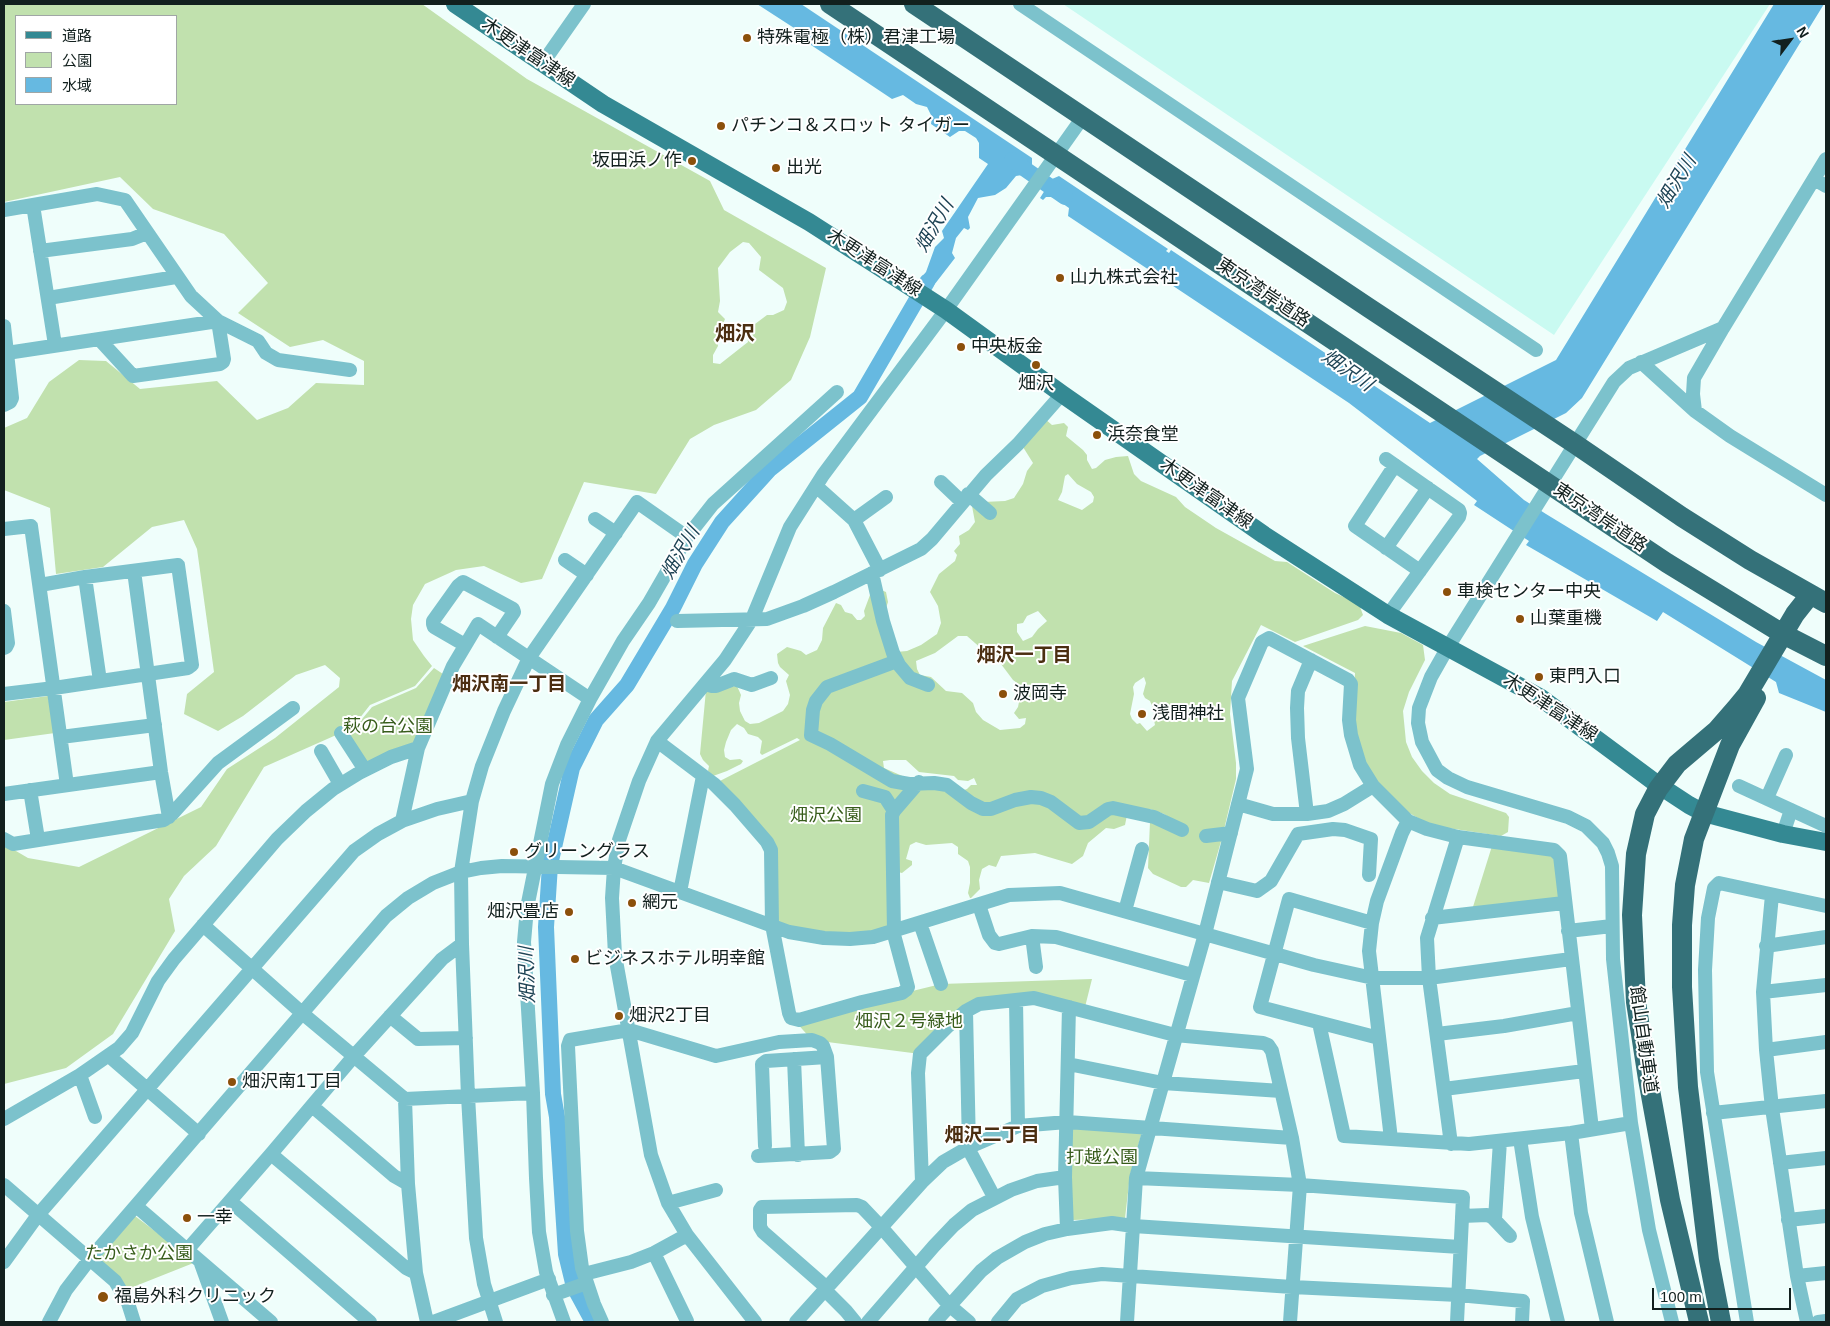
<!DOCTYPE html>
<html>
<head>
<meta charset="utf-8">
<style>
  body { margin:0 }
  #map { position:relative; width:1830px; height:1326px; overflow:hidden; background:#effefb; font-family:Arial,"Noto Sans JP",sans-serif }
  canvas { display:block }
  .frame { position:absolute; inset:0; border:5px solid #12201e; pointer-events:none }
  .legend { position:absolute; left:15px; top:15px; width:162px; height:90px; box-sizing:border-box; background:#fff; border:1px solid #a0a6a5; margin:0; padding:6px 9px; list-style:none; font-size:15px; color:#12201e }
  .legend li { display:flex; align-items:center; gap:10px; height:25px }
  .legend b { width:25px; border:1px solid #a0a6a5 }
  .north { position:absolute; left:1765px; top:15px; width:50px; height:50px; -webkit-text-stroke:4px #fff; paint-order:stroke; rotate:59deg; font-size:14px; font-weight:700; line-height:20px; text-align:center; color:#12201e }
  .north::after { content:''; display:block; margin:auto; width:18px; height:22px; background:#12201e; clip-path:polygon(50% 0,100% 100%,50% 72%,0 100%) }
  .scale { position:absolute; left:1652px; top:1288px; width:139px; height:22px; box-sizing:border-box; border:2px solid #12201e; border-top:0; padding-left:6px; font-size:15px; line-height:18px; white-space:nowrap; color:#12201e; -webkit-text-stroke:4px #fff; paint-order:stroke }
</style>
</head>
<body>
<div id="map">
<canvas width="1830" height="1326"></canvas>
<div class="frame"></div>
<ul class="legend">
<li><b style="height:6px;background:#348993"></b>道路</li>
<li><b style="height:14px;background:#c1e1ae"></b>公園</li>
<li><b style="height:14px;background:#66b9e1"></b>水域</li>
</ul>
<div class="north">N</div>
<div class="scale">100 m</div>
</div>
<script>
const c = document.querySelector('canvas').getContext('2d');
c.lineJoin = 'round';
function fill(path, color) {
  c.fillStyle = color;
  c.fill(path, 'evenodd');
}
function poly(rows) {
  const path = new Path2D();
  for (const r of rows) {
    path.moveTo(r[0], r[1]);
    for (let i = 2; i < r.length; i += 2) path.lineTo(r[i], r[i + 1]);
  }
  return path;
}
function stroke(path, color, width, dash) {
  c.strokeStyle = color;
  c.lineWidth = width;
  c.lineCap = dash ? 'butt' : 'round';
  c.setLineDash(dash || []);
  c.stroke(path);
}
function label(font, color, halo, rows, align = 'center') {
  c.font = font + ' Arial,"Noto Sans JP",sans-serif';
  c.lineWidth = 4;
  c.setLineDash([]);
  c.textBaseline = 'middle';
  c.strokeStyle = halo;
  c.fillStyle = color;
  for (const [text, x, y, turn = 0] of rows) {
    c.save();
    c.translate(x, y);
    c.rotate((+turn || 0) * Math.PI / 180);
    c.textAlign = isNaN(turn) ? turn : align;
    if (halo) c.strokeText(text, 0, 0);
    c.fillText(text, 0, 0);
    c.restore();
  }
}
fill(poly([
  [1063,4,1770,4,1554,335]
]), '#c9faf1');
fill(poly([
  [4,4,422,4,527,79,710,181,724,210,826,268,810,337,791,380,756,410,714,425,690,439,656,494,584,482,542,579,521,583,484,566,456,570,425,584,413,605,411,619,413,640,424,656,432,666,415,686,370,705,352,728,264,767,216,846,184,876,169,899,175,931,113,1034,66,1068,4,1084,4,844,28,858,79,867,201,807,227,769,275,738,339,687,340,678,325,665,296,675,243,716,218,731,184,714,187,694,214,672,197,549,184,520,152,527,103,567,56,574,50,508,4,490,4,428,27,418,49,382,79,360,106,361,140,389,217,381,257,420,288,408,316,383,364,385,364,361,323,340,290,347,238,313,268,283,224,234,153,209,120,177,4,202],
  [16,16,176,16,176,104,16,104],
  [743,242,749,243,761,257,759,270,783,288,787,302,784,310,773,315,767,315,751,327,747,336,748,342,720,364,713,363,713,355,718,346,717,338,725,319,718,312,720,301,718,268,730,252],
  [1044,418,1052,425,1064,423,1068,427,1066,436,1083,450,1087,455,1087,460,1092,469,1096,468,1105,460,1116,457,1128,456,1134,474,1141,481,1176,497,1185,507,1216,528,1268,557,1275,561,1287,562,1335,593,1359,604,1363,615,1358,620,1295,642,1261,625,1232,681,1230,714,1236,763,1236,779,1222,838,1209,883,1193,880,1186,887,1181,887,1153,874,1148,868,1150,822,1172,819,1164,814,1150,809,1127,815,1125,825,1114,829,1106,828,1088,843,1083,856,1072,864,1035,853,1001,856,996,867,989,865,982,869,979,880,980,889,971,898,970,898,968,893,970,883,970,867,968,861,958,854,958,847,952,843,926,845,916,842,910,845,906,859,912,861,912,865,902,873,898,872,894,931,824,938,772,925,767,842,714,784,800,740,797,738,762,755,760,753,762,741,758,737,748,734,744,728,737,724,731,730,726,742,724,750,725,757,730,760,740,759,743,761,741,764,727,771,713,776,708,771,709,766,703,760,700,754,706,690,712,688,737,686,741,695,739,703,740,711,745,721,750,724,759,723,783,711,788,704,790,695,786,681,789,675,780,667,778,663,777,654,787,647,801,651,806,655,817,650,822,640,823,628,836,603,841,605,845,612,852,614,857,620,861,620,865,616,864,611,870,595,874,591,881,590,886,592,888,602,885,611,896,652,907,651,921,645,937,634,941,623,938,606,930,592,939,574,955,561,957,555,954,551,960,544,959,536,969,530,975,522,972,506,983,502,1005,501,1014,498,1023,484,1027,471,1033,463,1023,447],
  [1068,474,1077,484,1091,492,1094,497,1093,502,1082,510,1058,500,1062,492,1065,476],
  [1038,611,1047,621,1038,629,1032,637,1023,641,1017,632,1017,624,1023,623,1027,616],
  [958,636,967,636,983,650,998,660,1013,680,1020,685,1021,692,1018,707,1014,713,1019,719,1026,718,1025,724,1020,728,1000,730,983,720,976,712,973,703,962,693,946,691,931,677,920,675,917,669,916,661,935,653],
  [1144,677,1146,683,1143,694,1145,698,1150,701,1155,713,1153,715,1155,725,1147,731,1140,723,1137,724,1132,719,1130,714,1134,694,1133,687,1135,683],
  [890,760,906,760,919,772,954,776,958,780,968,781,974,778,977,785,971,785,967,789,961,791,917,788,907,778,884,768,883,761],
  [1365,626,1401,633,1423,645,1425,660,1409,692,1403,711,1406,742,1412,757,1422,771,1434,783,1450,794,1506,813,1509,817,1508,832,1501,836,1441,827,1423,821,1404,810,1388,797,1364,764,1353,725,1355,673,1303,646],
  [434,668,443,674,416,743,365,764,346,733,353,730,372,707,416,688],
  [48,696,55,733,4,740,4,702],
  [1492,846,1553,855,1561,890,1558,898,1472,910],
  [1092,979,1084,1011,1034,998,967,1011,920,1054,812,1040,794,1020,941,984],
  [1070,1128,1143,1128,1130,1175,1125,1218,1073,1220,1070,1215],
  [135,1216,196,1262,128,1289,98,1260]
]), '#c1e1ae');
fill(poly([
  [757,4,801,4,1032,158,1032,167,1025,177,1022,175,1016,176,1006,188,995,195,978,198,968,217,970,228,968,230,964,228,956,238,952,253,955,258,931,289,918,281,926,272,935,247,944,238,942,231,988,164,979,158,979,143,976,138,965,131,959,131,950,137,931,124,932,117,927,107,916,104,903,95,892,99,811,45,807,40,808,37],
  [1774,4,1824,4,1582,398,1566,413,1480,456,1477,459,1524,500,1546,514,1756,642,1826,680,1826,712,1779,693,1776,682,1663,612,1657,621,1526,545,1529,541,1474,505,1477,501,1349,403,1068,216,1069,208,1056,199,1051,197,1046,197,1043,200,1040,198,1052,179,1059,176,1168,249,1166,251,1169,253,1171,250,1430,423,1556,360]
]), '#66b9e1');
stroke(poly([
  [1012,160,1065,197],
  [593,1322,574,1287,566,1254,557,1117,553,1094,546,927,550,865,572,768,596,720,627,685,673,608,695,564,722,522,770,469,860,397,927,282]
]), '#66b9e1', 16);
stroke(poly([
  [1020,4,1536,350],
  [542,64,584,4],
  [1814,179,1826,186],
  [33,205,55,345],
  [4,210,97,194,125,200,191,296,218,321,258,341,266,353,278,360,350,370],
  [40,251,132,239,147,233],
  [48,298,176,277],
  [4,326,12,398,10,402,4,405],
  [99,339,133,376,220,364,223,362,224,359,218,321],
  [7,353,218,321],
  [1641,362,1695,411,1730,436,1826,495],
  [1695,411,1693,394,1694,378,1723,328],
  [1386,459,1459,510,1460,513,1459,517,1388,615],
  [1395,465,1355,526,1420,571],
  [941,482,962,502],
  [816,486,854,520,880,570],
  [968,494,990,513],
  [595,519,616,533],
  [854,520,886,497],
  [4,529,31,526,67,785],
  [1386,548,1428,488],
  [565,560,587,575],
  [134,571,161,772,169,817],
  [872,573,883,621,893,653,899,665,910,678,928,685],
  [85,577,100,681],
  [4,611,8,643,6,647,4,648],
  [677,621,767,619,803,606,834,592,921,549,932,539,986,475,1018,444,1062,394],
  [465,645,434,627,433,624,433,621,458,586,463,582,513,609,514,612,497,637],
  [897,661,827,687,816,701,813,710,811,735,830,744,892,781,909,784,934,783,947,785,971,803,983,809,991,809,1015,800,1031,797,1041,798,1051,802,1079,823,1089,822,1108,809,1113,808,1154,817,1182,830],
  [705,684,712,686,716,686,734,679,752,685,771,678],
  [4,694,54,688,188,668,192,665,178,565,85,577,40,585],
  [341,733,365,770],
  [61,737,155,725],
  [657,741,714,784,735,805,767,842,771,850,772,925,789,1013,791,1018,799,1020,862,1002,902,993,906,990,908,987,893,931],
  [321,751,340,784],
  [1739,786,1826,826],
  [30,790,38,839],
  [863,791,885,797,894,811],
  [4,794,161,772],
  [1767,798,1786,755],
  [1238,804,1273,814,1307,814,1328,811,1344,804,1373,786],
  [1307,814,1298,738,1297,708,1298,691,1311,660],
  [402,821,418,748,453,666,478,624,590,699],
  [1408,821,1402,833,1377,901,1372,923,1369,951,1391,1139,1469,1144,1571,1133,1631,1123],
  [1783,834,1791,810],
  [1206,836,1231,833],
  [4,839,13,844,164,820,172,814,218,763,293,708],
  [1218,882,1257,891,1271,881,1298,834,1333,829,1345,830,1371,839,1369,875],
  [680,892,703,776],
  [1772,895,1763,992,1766,1050,1772,1108,1797,1276,1807,1322],
  [979,905,989,935,995,943,999,944,1032,936,1056,937,1192,975],
  [1125,911,1142,849],
  [1432,918,1564,903],
  [920,923,941,984],
  [1372,923,1289,899,1260,1007,1379,1038],
  [203,925,302,1013,405,1099,533,1093],
  [894,931,892,815,894,811,919,782],
  [1568,931,1612,926],
  [1032,936,1036,967],
  [1766,946,1826,937],
  [1763,992,1826,985],
  [1016,1000,1018,1126],
  [966,1011,969,1147],
  [390,1016,418,1039,466,1038],
  [1319,1023,1344,1136,1391,1139],
  [1437,1034,1504,1026,1578,1013],
  [1766,1050,1826,1042],
  [109,1056,199,1134],
  [794,1059,798,1155],
  [1068,1064,1163,1083,1281,1091],
  [80,1075,95,1117],
  [1444,1089,1584,1071],
  [405,1099,408,1184,416,1273,427,1322],
  [312,1106,394,1176,408,1184],
  [1713,1113,1826,1101],
  [4,1119,80,1075,119,1048,132,1033,158,981,174,959,277,839,306,811,333,789,359,773,391,757,418,748],
  [1571,1133,1581,1213,1607,1322],
  [1520,1139,1532,1217,1558,1322],
  [1451,1144,1429,978,1427,938,1458,837],
  [765,1146,762,1064,766,1061,827,1057],
  [968,1148,994,1197],
  [271,1154,406,1268,416,1273],
  [1780,1163,1826,1158],
  [1136,1178,1300,1185,1463,1197,1457,1322],
  [922,1182,918,1073,920,1054,948,1026,966,1011,979,1004,1034,998,1175,1035,1263,1043,1268,1045,1272,1051,1292,1138,1300,1185,1290,1322],
  [4,1185,115,1281,128,1303,134,1322],
  [230,1201,370,1322],
  [668,1203,716,1190],
  [136,1206,200,1261,222,1322],
  [1462,1216,1487,1215,1492,1217,1510,1236],
  [1495,1219,1500,1141],
  [1788,1220,1826,1216],
  [1067,1229,1065,1177,1069,1007],
  [188,1249,271,1154,354,1056,442,959,462,944],
  [654,1253,687,1321],
  [200,1261,271,1322],
  [4,1262,38,1215,354,851,378,834,402,821,437,809,472,801],
  [584,1274,631,1262,654,1253,687,1235],
  [1797,1276,1826,1273],
  [827,1288,763,1232,760,1227,760,1210,762,1207,857,1205,862,1207,882,1228,949,1305,969,1322],
  [825,1290,846,1311,855,1322],
  [553,1295,587,1283],
  [49,1322,66,1290,89,1260,386,916,408,898,433,883,461,872,481,868,502,866,614,868,789,932,824,938,850,939,873,937,1009,895,1060,893,1314,965,1373,978,1429,978,1571,959],
  [433,1322,549,1279],
  [496,1322,484,1284,476,1238,468,1096,462,944,461,872,472,801,482,766,504,711,529,658,637,502,687,537],
  [564,1322,546,1272,539,1232,536,1178,533,1093,524,942,527,908,552,784,567,745,590,699,623,641,649,603,687,537,713,504,837,392],
  [602,1322,594,1304,582,1268,577,1231,568,1046,570,1040,629,1030,716,1056,779,1042,812,1040,820,1043,823,1046,827,1057,834,1149,830,1152,758,1156],
  [755,1322,687,1235,668,1203,651,1155,615,955,612,898,614,868,619,840,639,781,657,741,725,660,752,619,790,527,823,475,946,310,1083,117],
  [796,1322,922,1182,943,1162,969,1147,1018,1126,1067,1122,1292,1138],
  [868,1322,934,1246,954,1225,972,1210,1011,1190,1037,1181,1065,1177],
  [935,1322,981,1271,997,1258,1025,1242,1045,1234,1067,1229,1112,1223,1133,1226,1460,1247],
  [998,1322,1017,1299,1042,1286,1071,1278,1102,1274,1292,1287,1458,1295,1523,1301,1522,1322],
  [1127,1322,1136,1178,1205,934,1247,769,1238,698,1262,642,1269,638,1348,680,1351,684,1349,720,1351,735,1360,765,1373,786,1408,821,1427,829,1458,837,1554,850,1560,856,1592,1129],
  [1672,1322,1649,1230,1631,1123,1613,959,1612,866,1608,853,1603,843,1586,826,1568,817,1467,787,1448,778,1437,770,1422,742,1418,723,1419,708,1431,677,1448,647,1614,382,1629,368,1723,328,1826,159],
  [1747,1322,1707,1072,1705,970,1708,918,1714,888,1719,883,1826,906],
  [1818,1322,1826,1321]
]), '#7cc2cc', 14);
stroke(poly([
  [455,4,603,104,809,222,901,281,946,310,1062,394,1264,535,1388,615,1541,698,1657,784,1689,805,1704,813,1783,834,1826,842]
]), '#348993', 18);
stroke(poly([
  [830,4,1667,563,1783,634,1826,656],
  [914,4,1369,308,1575,444,1682,517,1750,560,1826,603],
  [1699,1322,1670,1200,1648,1079,1636,1002,1632,915,1636,854,1645,814,1658,789,1677,764,1717,730,1737,707,1747,695,1795,614,1810,595],
  [1721,1322,1709,1260,1688,1087,1682,987,1682,925,1685,885,1694,839,1730,745,1756,698]
]), '#347179', 20);
for (const [x, y, r, color] of [
  [747,38,5,"#8b500b"],
  [721,126,5,"#8b500b"],
  [692,161,5,"#8b500b"],
  [776,168,5,"#8b500b"],
  [1060,278,5,"#8b500b"],
  [961,347,5,"#8b500b"],
  [1036,365,5,"#8b500b"],
  [1097,435,5,"#8b500b"],
  [1447,592,5,"#8b500b"],
  [1520,619,5,"#8b500b"],
  [1539,677,5,"#8b500b"],
  [1003,694,5,"#8b500b"],
  [1142,714,5,"#8b500b"],
  [514,852,5,"#8b500b"],
  [632,903,5,"#8b500b"],
  [569,912,5,"#8b500b"],
  [575,959,5,"#8b500b"],
  [619,1016,5,"#8b500b"],
  [232,1082,5,"#8b500b"],
  [187,1218,5,"#8b500b"],
  [103,1297,6,"#8b500b"]
]) {
  const dot = new Path2D();
  dot.arc(x, y, r, 0, 2 * Math.PI);
  c.fillStyle = color;
  c.fill(dot);
  stroke(dot, '#fff', 2);
}
label('18px', '#12201e', '#fff', [
  ["特殊電極（株）君津工場",757,38],
  ["パチンコ＆スロット タイガー",731,126],
  ["坂田浜ノ作",682,161,"right"],
  ["出光",786,168],
  ["山九株式会社",1070,278],
  ["中央板金",971,347],
  ["畑沢",1036,384,"center"],
  ["浜奈食堂",1107,435],
  ["車検センター中央",1457,592],
  ["山葉重機",1530,619],
  ["東門入口",1549,677],
  ["波岡寺",1013,694],
  ["浅間神社",1152,714],
  ["グリーングラス",524,852],
  ["網元",642,903],
  ["畑沢畳店",559,912,"right"],
  ["ビジネスホテル明幸館",585,959],
  ["畑沢2丁目",629,1016],
  ["畑沢南1丁目",242,1082],
  ["一幸",197,1218],
  ["福島外科クリニック",114,1297]
], 'left');
label('18px', '#12201e', '#fff', [
  ["木更津富津線",528,53,34],
  ["木更津富津線",874,263,33],
  ["東京湾岸道路",1263,293,34],
  ["木更津富津線",1206,494,35],
  ["東京湾岸道路",1600,518,34],
  ["木更津富津線",1550,708,33],
  ["館山自動車道",1643,1040,82]
]);
label('18px', '#375c1b', '#fff', [
  ["萩の台公園",388,727],
  ["畑沢公園",826,816],
  ["畑沢２号緑地",909,1022],
  ["打越公園",1102,1158],
  ["たかさか公園",139,1254]
]);
label('italic 19px', '#1f4455', '#fff', [
  ["畑沢川",1677,182,-59],
  ["畑沢川",935,226,-60],
  ["畑沢川",1347,371,35],
  ["畑沢川",681,553,-60],
  ["畑沢川",528,975,-92]
]);
label('bold 19px', '#4b2e11', '#fff', [
  ["畑沢一丁目",1024,656],
  ["畑沢南一丁目",509,685],
  ["畑沢二丁目",992,1136]
]);
label('bold 20px', '#4b2e11', '#fff', [
  ["畑沢",735,334]
]);
</script>
</body>
</html>
